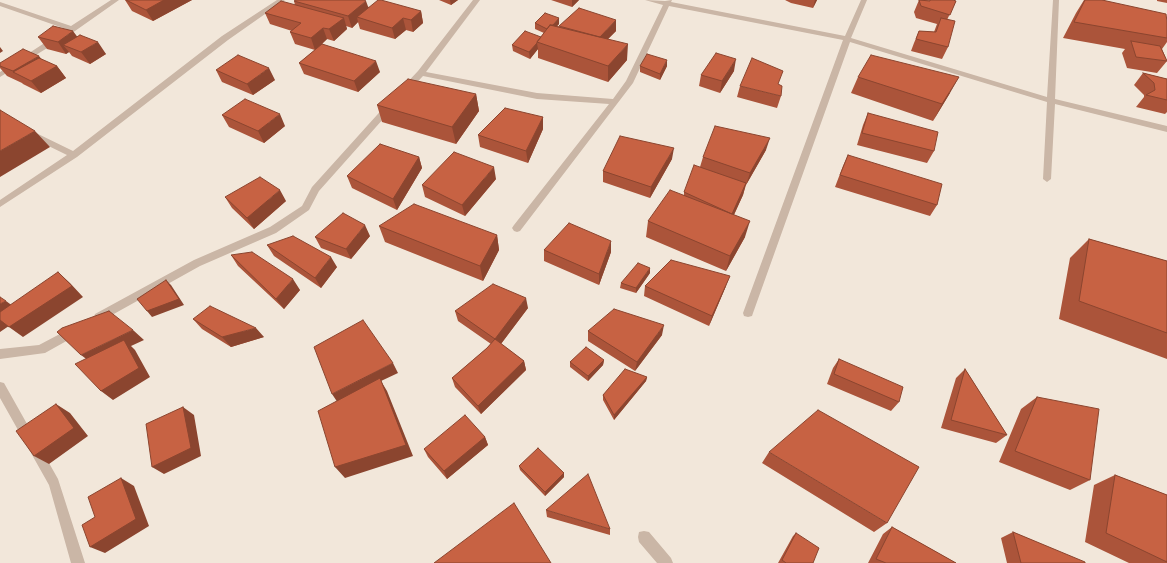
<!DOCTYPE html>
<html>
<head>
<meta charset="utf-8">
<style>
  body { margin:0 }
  canvas { display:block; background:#f2e7da }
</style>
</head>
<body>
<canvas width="1167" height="563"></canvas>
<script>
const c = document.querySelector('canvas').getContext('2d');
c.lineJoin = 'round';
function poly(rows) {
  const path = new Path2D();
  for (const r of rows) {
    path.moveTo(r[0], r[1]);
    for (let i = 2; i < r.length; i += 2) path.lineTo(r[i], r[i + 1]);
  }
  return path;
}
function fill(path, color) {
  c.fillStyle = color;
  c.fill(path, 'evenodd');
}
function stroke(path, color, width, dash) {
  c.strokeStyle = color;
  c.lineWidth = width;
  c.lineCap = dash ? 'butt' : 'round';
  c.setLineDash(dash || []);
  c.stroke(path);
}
fill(poly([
  [111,0,119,0,75,31,0,77,0,72,66,29,0,6,0,2,71,26,111,0],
  [277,0,285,0,228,40,77,157,0,207,0,200,67,155,28,136,27,134,28,132,34,132,73,151,222,36,277,0],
  [473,0,480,0,426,72,537,93,613,99,626,81,663,5,645,0,665,1,672,0,671,2,845,36,861,0,867,0,851,38,1047,97,1053,0,1059,0,1055,99,1167,126,1167,132,1055,104,1051,179,1047,182,1043,179,1047,102,850,42,753,313,752,316,748,317,744,316,743,313,843,40,669,6,633,83,520,231,517,232,514,231,512,228,514,225,609,104,537,99,423,76,407,93,401,93,401,89,418,71,473,0],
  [389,104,393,107,392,109,319,191,309,210,276,233,200,266,103,320,99,321,95,320,94,317,95,314,194,260,270,227,302,206,312,187,386,105,389,104],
  [75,326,79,328,80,331,79,334,45,353,0,359,0,349,39,345,75,326],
  [0,382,4,383,58,479,85,563,71,563,49,485,0,398,0,382],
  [644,531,649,532,671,558,673,563,657,563,639,542,638,537,639,532,644,531]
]), '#cab6a6');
fill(poly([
  [125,0,192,0,153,21,132,11],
  [439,0,458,0,451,5],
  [551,0,579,0,572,7],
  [785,0,817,0,813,8,791,3],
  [919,0,956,1,947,20,948,47,942,59,911,51,914,43,919,31,934,32,937,24,916,18,914,12],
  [1084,0,1102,0,1167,22,1167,42,1162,49,1167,61,1157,73,1127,68,1122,53,1125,49,1063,38,1076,13],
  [1157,0,1167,0,1167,3,1157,1],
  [294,1,421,11,423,23,413,32,406,30,395,39,360,29,358,22,352,28,346,26,347,29,334,41,327,39,321,45,380,72,358,92,304,74,299,63,315,50,295,44,290,32,292,31,270,24,265,13,295,5],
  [535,23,559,24,557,26,616,31,608,39,627,60,608,82,538,58,538,49,530,59,513,51,512,45,541,37,544,33,535,29],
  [38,37,77,37,106,54,90,64,72,56,69,52,66,54,47,49],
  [42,60,57,66,66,78,41,93,23,84,22,83,7,76,0,68,0,63],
  [640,66,667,66,660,80,640,72],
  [216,70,275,80,253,95,222,82],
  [734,71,720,93,699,86,701,75],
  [1143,73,1167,79,1167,112,1165,114,1136,107,1144,97,1144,95,1134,85],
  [858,77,950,93,933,121,851,93],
  [740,86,781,96,777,108,737,97],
  [476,94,479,111,456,144,382,122,377,105],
  [868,113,934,151,927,163,857,145,863,125],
  [222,115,285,126,264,143,229,127],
  [543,117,543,129,528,163,480,147,478,135],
  [766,150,746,185,743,195,734,215,745,237,726,271,646,237,648,221,684,195,684,192,700,167,703,157],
  [848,155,937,205,930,216,835,187,843,166],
  [419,157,422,168,397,210,352,188,347,176],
  [672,159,650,198,603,182,603,171],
  [496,179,465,216,425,197,422,185],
  [225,197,286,201,254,229,232,208],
  [379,226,497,235,499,250,483,281,385,242],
  [370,236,351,259,321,248,315,237],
  [1089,239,1167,261,1167,359,1059,319,1070,258],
  [267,245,337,267,321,288,274,256],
  [544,250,611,252,599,285,544,261],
  [231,255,300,290,284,309,238,266],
  [650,273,636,293,620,288,621,283],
  [645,286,726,286,709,326,644,296],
  [528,308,501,344,524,361,526,370,481,414,455,387,452,378,487,348,491,344,458,321,455,311],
  [193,319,264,337,231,347,202,329],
  [588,331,662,335,635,371,588,341],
  [839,359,899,402,891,411,827,384,833,368],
  [604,360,603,365,588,381,570,367,570,362],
  [965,369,1007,435,996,443,941,428,956,378],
  [647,377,646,381,614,420,603,400,603,395],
  [1037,397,1090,480,1070,490,999,462,1021,409],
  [485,437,488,445,447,479,428,457,424,449],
  [769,452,887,523,874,532,762,463],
  [519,466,564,477,545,496,520,470],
  [1115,475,1167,495,1167,563,1129,563,1085,542,1094,485],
  [546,510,610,529,610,535,547,517],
  [892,527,956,563,868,563,883,534],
  [1013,532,1085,563,1007,563,1001,538],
  [796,533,813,563,778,563,793,536]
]), '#ab543a');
fill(poly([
  [164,0,192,0,153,21,146,10],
  [450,0,458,0,451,5],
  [572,0,579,0,572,7],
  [815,0,817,0,813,8],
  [366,1,370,12,357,17,358,22,352,28,348,16],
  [421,11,423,23,413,32,411,20],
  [344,18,347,29,334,41,329,29],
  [403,18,406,30,395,39,392,28],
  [559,18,559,24,549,35,549,29],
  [616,20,616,31,597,50,598,39],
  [323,28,327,39,315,50,311,38],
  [73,31,82,43,63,45,69,52,66,54,58,42],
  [98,42,106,54,90,64,81,52],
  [537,43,538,49,530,59,529,52],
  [628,44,627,60,608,82,608,66],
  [0,47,3,51,0,53],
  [39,56,48,67,14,73,13,71],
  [736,59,734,71,720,93,722,81],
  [667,60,667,66,660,80,660,74],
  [376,61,380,72,358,92,354,81],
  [57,66,66,78,41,93,31,81],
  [269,68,275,80,253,95,247,84],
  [959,77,950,93,933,121,942,104],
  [476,94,479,111,456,144,452,127],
  [280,114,285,126,264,143,258,131],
  [543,117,543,129,528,163,526,151],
  [35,131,50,147,0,177,0,151],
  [770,138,766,150,746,185,750,173],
  [674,148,672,159,650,198,651,187],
  [419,157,422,168,397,210,393,199],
  [494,167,496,179,465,216,462,205],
  [746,183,743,195,729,225,732,214],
  [280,190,286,201,254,229,247,218],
  [750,221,745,237,726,271,730,256],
  [365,225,370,236,351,259,346,249],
  [497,235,499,250,483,281,480,266],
  [611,241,611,252,599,285,599,274],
  [331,257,337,267,321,288,315,278],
  [650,268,650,273,636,293,636,288],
  [58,272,70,283,83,297,23,337,9,327],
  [730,276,726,286,709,326,712,316],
  [293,279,300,290,284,309,276,299],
  [166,280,171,285,184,305,152,317,147,311],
  [526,298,528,308,497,349,495,339],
  [6,301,25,315,0,332,0,304],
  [664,325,662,335,635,371,637,362],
  [256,328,264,337,231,347,222,337],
  [133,330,144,340,131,346,135,350,150,377,113,400,101,391,93,364,81,355],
  [604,360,603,365,588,381,588,376],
  [524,361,526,370,481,414,478,406],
  [393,363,398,373,381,381,387,391,413,456,345,478,335,467,338,403,332,394],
  [647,377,646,381,614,420,614,415],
  [56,404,70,413,88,436,49,464,34,456],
  [183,407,194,415,201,456,164,474,152,467],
  [485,437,488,445,447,479,444,471],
  [564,473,564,477,545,496,545,492],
  [121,478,134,486,149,526,105,553,90,547]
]), '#8b452f');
const building = poly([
  [126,0,164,0,146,10,126,0],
  [296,0,364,0,366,1,348,16,294,1,296,0],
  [378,0,381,0,421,11,411,20,403,18,392,28,357,17,378,0],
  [919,0,930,1,930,0,953,0,956,1,950,15,921,6,919,0],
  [1085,0,1102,0,1166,14,1167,22,1167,38,1074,22,1085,0],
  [281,1,344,18,329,29,323,28,311,38,290,32,301,23,265,13,281,1],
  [579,8,616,20,600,37,570,29,559,26,579,8],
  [545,13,559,18,553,25,550,25,547,29,535,23,545,13],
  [941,18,955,21,948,47,916,39,919,31,936,32,941,18],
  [550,25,628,44,608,66,537,42,550,25],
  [53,26,73,31,58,42,38,37,53,26],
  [525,31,541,37,537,42,537,43,529,52,512,45,525,31],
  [80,35,98,42,81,52,63,45,80,35],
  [1131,41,1160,46,1167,61,1136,57,1131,41],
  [322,44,376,61,354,81,299,63,322,44],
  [23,49,39,56,13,71,0,66,0,63,23,49],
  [716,53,736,59,722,81,701,75,716,53],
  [647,54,667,60,660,74,640,66,647,54],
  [238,55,269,68,247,84,216,70,238,55],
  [871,55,959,77,942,104,858,77,871,55],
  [39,58,57,66,31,81,13,72,39,58],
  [752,58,783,71,778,84,782,86,781,96,740,86,752,58],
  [1143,73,1167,79,1167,100,1146,95,1155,90,1154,83,1143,73],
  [408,79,476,94,452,127,377,105,408,79],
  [245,99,280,114,258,131,222,115,245,99],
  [505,108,543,117,526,151,478,135,505,108],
  [0,110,35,131,0,151,0,110],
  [868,113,938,132,934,151,862,133,868,113],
  [715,126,770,138,750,173,703,157,715,126],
  [620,136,674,148,651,187,603,171,620,136],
  [380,144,419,157,393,199,347,176,380,144],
  [454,152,494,167,462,205,422,185,454,152],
  [848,155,942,184,937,205,840,175,848,155],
  [694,165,746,183,732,214,684,192,694,165],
  [260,177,280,190,247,218,225,197,260,177],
  [670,190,750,221,730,256,648,221,670,190],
  [414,204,497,235,480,266,379,226,414,204],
  [343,213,365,225,346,249,315,237,343,213],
  [569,223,611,241,599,274,544,250,569,223],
  [293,236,331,257,315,278,267,245,293,236],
  [1089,239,1167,261,1167,333,1079,301,1089,239],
  [252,252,293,279,276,299,231,255,252,252],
  [671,260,730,276,712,316,645,286,671,260],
  [638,263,650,268,636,288,621,283,638,263],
  [58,272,72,286,9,327,0,320,0,312,58,272],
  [166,280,179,299,147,311,137,299,166,280],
  [493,284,526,298,495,339,455,311,493,284],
  [0,297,6,301,0,304,0,297],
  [210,306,256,328,222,337,193,319,210,306],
  [614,309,664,325,637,362,588,331,614,309],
  [109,311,133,330,81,355,57,332,62,328,109,311],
  [363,320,393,363,332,394,314,347,363,320],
  [495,339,524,361,478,406,452,378,487,348,495,339],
  [124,340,139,368,101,391,75,364,124,340],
  [586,347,604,360,588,376,570,362,586,347],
  [839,359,903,387,899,402,834,374,839,359],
  [625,369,647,377,614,415,603,395,625,369],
  [965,369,1007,435,951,420,965,369],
  [380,378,406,445,335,467,318,411,380,378],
  [1037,397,1099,409,1090,480,1015,451,1037,397],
  [56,404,74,428,34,456,16,431,56,404],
  [183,407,191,448,152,467,146,424,183,407],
  [818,410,919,467,887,523,769,452,818,410],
  [465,415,485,437,444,471,424,449,465,415],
  [538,448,564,473,545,492,519,466,538,448],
  [588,474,610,529,546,510,588,474],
  [1115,475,1167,495,1167,562,1106,533,1115,475],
  [121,478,136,519,90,547,82,525,95,517,88,497,121,478],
  [514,503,551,563,434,563,514,503],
  [892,527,956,563,886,563,876,559,892,527],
  [1013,532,1085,562,1085,563,1021,563,1013,532],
  [796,533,819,548,813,563,786,563,782,560,796,533]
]);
fill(building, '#c76243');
stroke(building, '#8b452f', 1);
</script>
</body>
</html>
